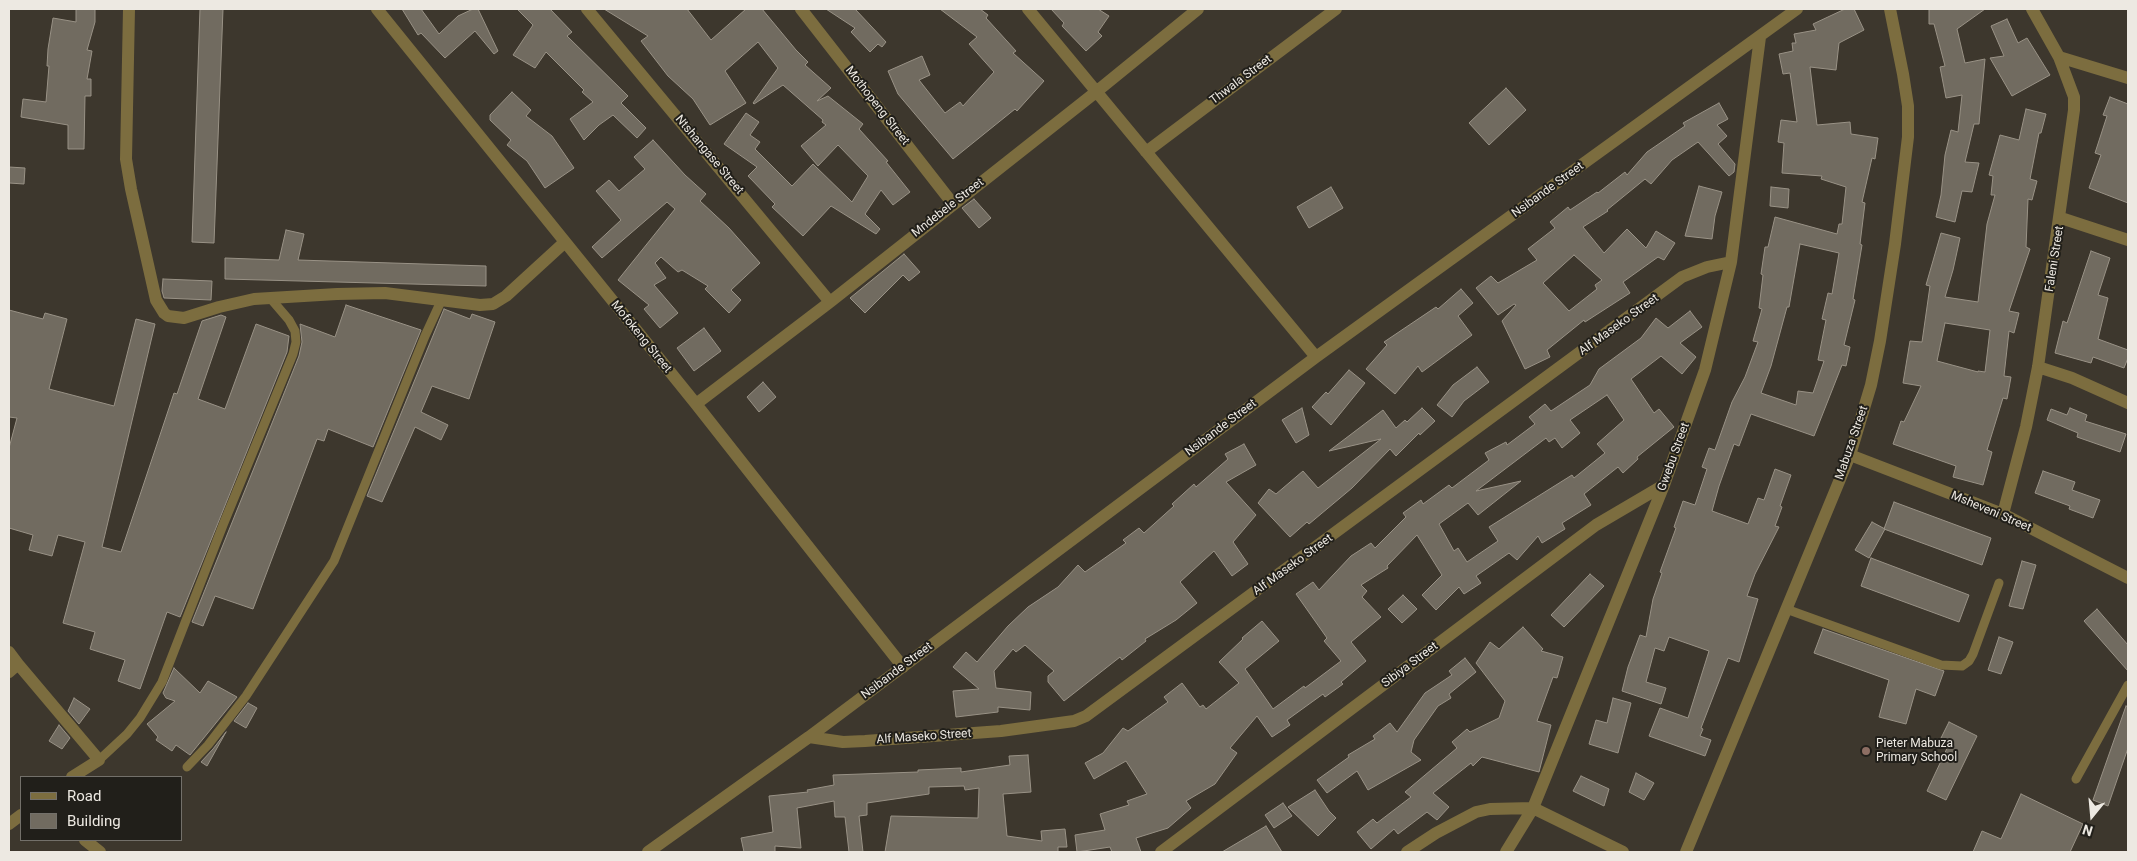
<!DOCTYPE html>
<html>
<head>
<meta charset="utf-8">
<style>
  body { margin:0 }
  #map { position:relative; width:2137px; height:861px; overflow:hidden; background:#3d372d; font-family:Roboto,sans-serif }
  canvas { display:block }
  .frame { position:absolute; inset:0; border:10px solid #ede9e2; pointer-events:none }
  .legend { position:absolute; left:20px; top:776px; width:162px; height:65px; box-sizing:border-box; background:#211f1a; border:1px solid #73706a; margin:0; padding:6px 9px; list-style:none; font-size:15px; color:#ede9e2 }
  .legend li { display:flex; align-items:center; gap:10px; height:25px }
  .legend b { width:25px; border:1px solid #73706a }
  .north { position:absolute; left:2067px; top:791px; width:50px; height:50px; -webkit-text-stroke:4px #211f1a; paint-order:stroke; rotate:197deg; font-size:14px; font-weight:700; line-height:20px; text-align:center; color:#ede9e2 }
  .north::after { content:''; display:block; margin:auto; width:18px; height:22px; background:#ede9e2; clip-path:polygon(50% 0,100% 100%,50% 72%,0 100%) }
</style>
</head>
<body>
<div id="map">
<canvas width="2137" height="861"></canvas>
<div class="frame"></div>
<ul class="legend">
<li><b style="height:6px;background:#7c6d3f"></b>Road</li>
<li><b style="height:14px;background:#716b60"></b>Building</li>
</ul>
<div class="north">N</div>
</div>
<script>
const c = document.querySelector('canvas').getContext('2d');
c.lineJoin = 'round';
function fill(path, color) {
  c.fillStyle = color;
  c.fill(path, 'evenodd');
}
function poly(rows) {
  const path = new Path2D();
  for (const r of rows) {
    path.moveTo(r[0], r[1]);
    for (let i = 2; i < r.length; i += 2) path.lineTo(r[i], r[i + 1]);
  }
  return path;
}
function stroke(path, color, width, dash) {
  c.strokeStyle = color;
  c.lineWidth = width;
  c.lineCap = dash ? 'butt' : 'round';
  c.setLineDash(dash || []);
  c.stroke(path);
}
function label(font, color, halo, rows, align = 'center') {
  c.font = font + ' Roboto,sans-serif';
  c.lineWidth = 4;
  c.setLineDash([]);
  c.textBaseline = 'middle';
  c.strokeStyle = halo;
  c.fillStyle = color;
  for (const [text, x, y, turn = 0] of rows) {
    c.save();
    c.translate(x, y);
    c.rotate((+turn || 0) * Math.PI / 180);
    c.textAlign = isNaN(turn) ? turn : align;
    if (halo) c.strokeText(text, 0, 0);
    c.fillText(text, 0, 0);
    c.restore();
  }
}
const building = poly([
  [76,9,95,9,95,22,87,50,92,51,87,79,91,79,91,96,85,96,84,149,68,149,68,125,21,117,23,99,46,102,49,66,47,66,48,49,53,18,76,22,76,9],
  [200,9,223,9,214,243,192,242,200,9],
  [402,9,421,9,439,34,458,16,473,9,478,9,498,51,494,54,475,31,445,58,421,33,418,35,402,9],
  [517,9,550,9,572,32,567,36,628,96,621,103,646,128,637,138,613,115,599,125,584,140,570,119,593,102,582,92,584,90,546,52,535,68,513,55,533,25,517,9],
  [604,9,687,9,711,40,746,9,762,9,796,50,808,62,805,65,831,88,817,101,828,96,863,124,859,129,888,161,886,162,910,192,893,205,881,190,865,214,880,229,876,234,831,206,803,236,772,207,775,204,748,176,757,167,724,144,746,113,759,122,750,135,760,142,755,149,792,186,813,164,852,202,868,176,838,145,818,166,801,146,826,125,822,122,823,120,783,85,754,104,753,103,778,68,758,42,725,71,746,103,710,125,693,99,668,76,641,41,648,36,604,9],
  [826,9,855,9,886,42,882,47,878,44,870,52,851,32,855,28,826,9],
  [940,9,980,9,988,15,986,18,1016,51,1013,53,1044,81,1017,111,1015,109,953,159,898,94,888,71,922,56,930,75,919,80,945,113,960,102,963,106,994,72,969,44,977,37,940,9],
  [1051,9,1098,9,1109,16,1098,32,1102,36,1086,51,1062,26,1064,23,1051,9],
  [1845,9,1854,9,1864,30,1839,43,1836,70,1810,67,1817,125,1850,122,1851,134,1878,138,1875,159,1872,158,1862,202,1865,203,1860,244,1862,245,1853,299,1855,300,1844,345,1850,347,1846,366,1842,365,1814,436,1751,414,1739,446,1734,444,1719,486,1712,511,1748,524,1758,498,1764,500,1775,469,1791,475,1780,506,1782,507,1775,526,1779,527,1755,574,1747,596,1758,599,1739,662,1728,658,1701,728,1703,729,1700,736,1711,740,1705,756,1649,736,1660,708,1688,718,1709,651,1669,637,1664,651,1655,648,1646,682,1666,688,1661,704,1622,691,1628,667,1640,635,1646,637,1653,599,1662,573,1660,572,1676,528,1674,527,1683,501,1695,505,1707,469,1702,467,1709,448,1715,450,1732,402,1745,377,1758,342,1753,341,1762,309,1759,308,1763,275,1761,274,1765,247,1768,247,1775,217,1837,234,1839,224,1842,224,1846,187,1821,179,1822,176,1782,173,1784,143,1778,142,1781,120,1797,122,1790,73,1783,74,1779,54,1793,51,1792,43,1796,43,1794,34,1816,30,1813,24,1845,9],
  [1800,244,1839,253,1832,294,1828,293,1822,319,1826,320,1818,360,1824,361,1813,393,1798,391,1796,405,1761,393,1771,366,1787,307,1789,307,1800,244],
  [1929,9,1985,9,1957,29,1965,63,1985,59,1979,124,1974,124,1965,162,1979,163,1972,192,1962,191,1955,222,1936,217,1941,195,1945,155,1951,130,1958,132,1962,95,1946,98,1940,67,1945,66,1934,24,1929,24,1929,9],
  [2007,19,2018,43,2027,38,2050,75,2012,96,1990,58,2004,56,1991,26,2007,19],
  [1506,88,1526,110,1489,145,1469,123,1506,88],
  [512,92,531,110,526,116,552,136,574,168,545,188,527,161,507,145,511,140,490,120,490,115,512,92],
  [2110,97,2128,104,2128,203,2089,188,2101,155,2095,153,2107,116,2103,115,2110,97],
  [1719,103,1728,119,1717,125,1727,136,1718,144,1735,164,1734,172,1729,176,1698,142,1672,160,1651,184,1645,179,1607,210,1608,211,1583,227,1604,253,1627,229,1646,248,1656,231,1675,243,1664,260,1658,257,1623,282,1630,293,1585,322,1584,320,1547,350,1550,357,1525,369,1502,321,1516,305,1514,304,1498,315,1476,288,1491,276,1498,283,1537,260,1528,249,1555,228,1550,222,1568,207,1570,210,1597,192,1598,193,1625,172,1627,175,1647,152,1685,126,1683,123,1719,103],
  [1574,255,1602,280,1595,285,1597,289,1569,311,1543,283,1574,255],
  [2026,109,2046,114,2041,133,2039,133,2030,179,2037,181,2032,200,2028,199,2026,247,2030,249,2009,311,2019,313,2014,333,2009,331,2004,376,2011,377,2007,399,2003,398,1987,450,1992,452,1983,485,1953,477,1956,466,1893,444,1901,421,1904,422,1921,386,1903,383,1910,341,1922,342,1930,286,1926,285,1941,233,1960,238,1953,270,1945,297,1978,302,1987,224,1995,195,1991,195,1993,176,1989,175,2000,135,2019,140,2026,109],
  [1945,323,1990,330,1985,372,1978,371,1978,372,1937,361,1945,323],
  [653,140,685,175,706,194,700,201,729,228,760,263,731,290,741,300,729,313,705,289,708,286,682,270,678,272,661,257,655,263,666,278,654,285,678,313,660,328,644,309,649,305,618,280,675,209,667,202,602,258,592,247,621,220,596,191,609,180,619,191,645,169,634,157,653,140],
  [9,167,25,168,24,184,9,183,9,167],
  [1699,186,1722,192,1715,216,1712,239,1685,236,1699,186],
  [1331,187,1343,208,1309,228,1297,207,1331,187],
  [1771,187,1789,189,1788,208,1770,206,1771,187],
  [974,199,991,218,979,228,962,208,974,199],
  [286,230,304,234,298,260,486,266,486,286,225,279,225,258,279,260,286,230],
  [2091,251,2110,258,2098,295,2108,298,2098,339,2128,350,2128,358,2124,368,2093,357,2091,363,2055,353,2063,321,2067,323,2091,251],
  [904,254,920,272,909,281,903,275,865,313,850,298,904,254],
  [163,279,212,281,211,300,164,298,162,291,163,279],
  [1461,289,1473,303,1458,316,1472,335,1422,372,1418,366,1395,394,1366,369,1387,345,1384,342,1436,307,1438,309,1461,289],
  [346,305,421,330,373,447,328,429,324,441,317,439,253,609,215,596,203,626,192,622,299,356,302,342,300,324,335,337,346,305],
  [444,309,470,319,472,314,495,322,469,399,432,386,421,412,448,425,441,440,415,427,382,502,367,496,444,309],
  [9,310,43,319,45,313,67,319,49,389,114,406,136,319,155,324,102,547,121,552,174,393,177,394,202,321,221,315,226,317,198,399,225,409,256,324,289,336,287,352,180,617,167,612,140,689,118,681,125,660,90,649,95,632,63,623,85,542,58,535,52,556,29,550,33,535,9,528,9,448,17,418,9,417,9,310],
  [1690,311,1702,327,1680,343,1696,357,1682,374,1661,356,1631,379,1654,413,1659,409,1674,427,1637,457,1638,459,1623,473,1618,467,1584,494,1591,505,1562,523,1565,529,1542,543,1538,536,1517,560,1509,553,1476,576,1481,583,1464,594,1459,587,1436,610,1422,595,1442,575,1417,535,1387,566,1388,568,1361,585,1367,591,1362,597,1381,617,1351,642,1366,661,1341,682,1343,684,1325,697,1323,694,1287,720,1290,725,1272,737,1257,716,1230,748,1237,753,1215,784,1186,801,1191,808,1168,828,1136,838,1141,852,1112,852,1110,847,1077,852,1075,835,1105,830,1100,814,1129,805,1127,801,1147,794,1126,761,1094,779,1085,763,1103,753,1123,728,1128,731,1168,702,1164,697,1182,683,1200,707,1203,705,1206,709,1239,683,1219,662,1243,639,1242,638,1262,621,1279,641,1245,669,1273,709,1304,686,1305,688,1341,661,1324,641,1327,638,1296,594,1313,582,1319,590,1351,556,1371,543,1375,548,1406,517,1403,513,1421,500,1423,504,1449,485,1452,488,1489,460,1485,453,1506,442,1507,445,1535,424,1529,417,1545,404,1551,411,1590,385,1599,369,1641,338,1656,318,1668,328,1690,311],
  [1607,395,1624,420,1597,444,1605,453,1574,478,1572,475,1489,527,1498,541,1467,562,1458,548,1454,551,1439,524,1468,503,1478,515,1521,481,1476,491,1546,438,1549,442,1555,438,1562,448,1580,433,1570,420,1607,395],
  [704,328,721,351,694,371,677,348,704,328],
  [1477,367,1489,382,1464,401,1452,417,1437,405,1453,385,1477,367],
  [1349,370,1365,383,1331,425,1312,407,1326,392,1328,394,1349,370],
  [763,382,776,397,759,412,747,397,763,382],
  [1302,408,1309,435,1296,443,1282,420,1302,408],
  [1422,408,1435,421,1420,435,1419,433,1396,456,1390,449,1352,488,1309,524,1307,522,1290,537,1258,503,1269,489,1276,494,1303,471,1318,488,1381,439,1329,451,1383,410,1396,428,1405,420,1407,422,1422,408],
  [2070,408,2087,415,2085,421,2126,434,2120,452,2077,437,2078,433,2047,420,2051,409,2067,415,2070,408],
  [1244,444,1256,465,1226,482,1256,515,1233,542,1248,564,1232,576,1214,551,1180,582,1197,603,1176,620,1145,639,1146,641,1122,660,1120,657,1064,701,1048,682,1048,676,1054,671,1025,645,1016,652,1013,649,994,671,996,688,1031,692,1030,710,998,707,998,712,956,717,953,691,979,689,953,667,966,652,977,662,1008,626,1028,607,1058,587,1078,565,1085,572,1126,543,1123,540,1139,528,1144,533,1174,506,1172,504,1194,484,1196,487,1228,459,1225,454,1244,444],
  [2043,471,2075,482,2072,490,2100,500,2093,518,2069,509,2070,506,2035,493,2043,471],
  [1894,502,1991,538,1982,565,1884,529,1894,502],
  [1872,522,1885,529,1869,558,1855,550,1872,522],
  [1871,558,1969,595,1959,622,1861,586,1871,558],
  [2022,561,2036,565,2023,609,2009,606,2022,561],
  [1590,574,1604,586,1564,627,1551,615,1590,574],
  [1403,595,1417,609,1402,623,1388,609,1403,595],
  [2097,609,2128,645,2128,671,2084,621,2097,609],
  [1523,627,1543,649,1541,651,1563,657,1557,678,1553,677,1537,721,1551,725,1539,772,1482,757,1473,766,1471,763,1433,793,1449,807,1437,820,1427,812,1398,834,1394,829,1371,849,1357,832,1373,819,1377,823,1411,797,1405,792,1457,748,1452,742,1467,729,1470,732,1499,718,1505,701,1476,663,1490,642,1499,649,1523,627],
  [1823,629,1944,671,1935,696,1916,689,1906,724,1879,717,1889,680,1814,653,1823,629],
  [1999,637,2013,642,2001,674,1988,670,1999,637],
  [1465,658,1476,672,1449,694,1451,698,1438,706,1414,740,1411,752,1421,760,1368,790,1357,771,1327,793,1317,780,1349,757,1348,755,1375,739,1373,736,1390,723,1397,732,1425,693,1452,675,1449,671,1465,658],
  [174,668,200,693,208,681,237,697,190,755,176,745,172,751,156,740,158,737,147,724,175,701,166,698,163,693,174,668],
  [74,698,90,709,79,724,68,711,74,698],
  [1613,698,1631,703,1618,753,1589,744,1596,720,1607,723,1613,698],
  [248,703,257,708,246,728,234,721,248,703],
  [2126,706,2128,707,2128,748,2108,806,2093,800,2126,706],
  [1949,722,1977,736,1946,800,1927,791,1949,744,1940,740,1949,722],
  [59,725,70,738,62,749,49,741,59,725],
  [226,732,207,766,201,762,213,749,226,732],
  [1028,755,1031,792,1003,794,1007,836,1042,841,1041,831,1065,829,1067,847,1058,847,1058,852,885,852,891,816,978,818,979,788,965,790,964,786,929,787,929,794,867,803,867,815,859,816,863,852,849,852,845,817,835,817,834,801,797,808,801,848,775,846,775,852,744,852,741,838,773,832,769,796,808,792,807,790,834,785,833,775,918,772,918,770,961,768,961,772,1010,765,1009,756,1028,755],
  [1636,773,1654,783,1644,800,1629,792,1636,773],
  [1581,776,1609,789,1604,806,1573,791,1581,776],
  [1315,790,1329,811,1336,818,1318,836,1288,807,1315,790],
  [2021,794,2083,824,2070,852,1973,852,1982,831,2001,839,2021,794],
  [1283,803,1292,816,1274,828,1265,815,1283,803],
  [1266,826,1282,852,1222,852,1266,826]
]);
fill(building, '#716b60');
stroke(building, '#999286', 1);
stroke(poly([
  [1786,609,1941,665,1962,666,1969,661,1973,654,1999,583],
  [99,760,127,734,140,718,162,682,223,525,293,354,296,342,295,331,289,320,271,299],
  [187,767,208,745,246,696,334,561,425,336,442,299],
  [2076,779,2128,685]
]), '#7c6d3f', 9);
stroke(poly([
  [129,9,126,159,131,189,156,300,164,313,168,316,184,318,219,307,254,299,337,294,385,293,480,305,493,304,506,296,565,242],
  [377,9,696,404,903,667],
  [587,9,830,302],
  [801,9,953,204],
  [1028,9,1316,357],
  [2059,57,2128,78],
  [1146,152,1336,9],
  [2061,218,2128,240],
  [2038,367,2072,378,2128,403],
  [696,404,830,302,1096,92,1198,9],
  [1850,455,2003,514,2128,578],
  [2003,514,2026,427,2038,367,2074,110,2074,97,2059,57,2032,9],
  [9,652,18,664],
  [9,672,18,664,99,760,72,777],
  [809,737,843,742,865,741,1001,731,1074,721,1086,716,1682,277,1707,267,1731,262],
  [9,824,21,815],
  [85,840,100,852],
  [648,852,809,737,1316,357,1797,9],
  [1161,852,1596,525,1664,485],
  [1407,852,1436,833,1476,812,1490,809,1533,808,1623,852],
  [1506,852,1533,808,1664,485,1705,370,1731,262,1760,37],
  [1686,852,1850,455,1871,385,1880,341,1895,244,1908,137,1908,106,1903,74,1890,9]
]), '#7c6d3f', 12);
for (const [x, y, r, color] of [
  [1866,751,5,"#8d6e63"]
]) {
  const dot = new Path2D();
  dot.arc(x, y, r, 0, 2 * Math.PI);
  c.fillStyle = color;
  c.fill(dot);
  stroke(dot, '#211f1a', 2);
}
label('12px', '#ede9e2', '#211f1a', [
  ["Thwala Street",1241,80,-37],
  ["Mothopeng Street",877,106,52],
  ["Ntshangase Street",709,155,50],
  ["Nsibande Street",1548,190,-36],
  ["Mndebele Street",948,208,-38],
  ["Faleni Street",2055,259,-81],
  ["Alf Maseko Street",1619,325,-36],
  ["Mofokeng Street",641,337,51],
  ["Nsibande Street",1221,428,-37],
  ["Mabuza Street",1852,443,-71],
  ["Gwebu Street",1674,457,-70],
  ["Msheveni Street",1991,512,23],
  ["Alf Maseko Street",1293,565,-36],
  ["Sibiya Street",1410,665,-37],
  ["Nsibande Street",897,671,-37],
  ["Alf Maseko Street",924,737,-4]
]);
label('12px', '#ede9e2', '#211f1a', [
  ["Pieter Mabuza",1876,744],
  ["Primary School",1876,758]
], 'left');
</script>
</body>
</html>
